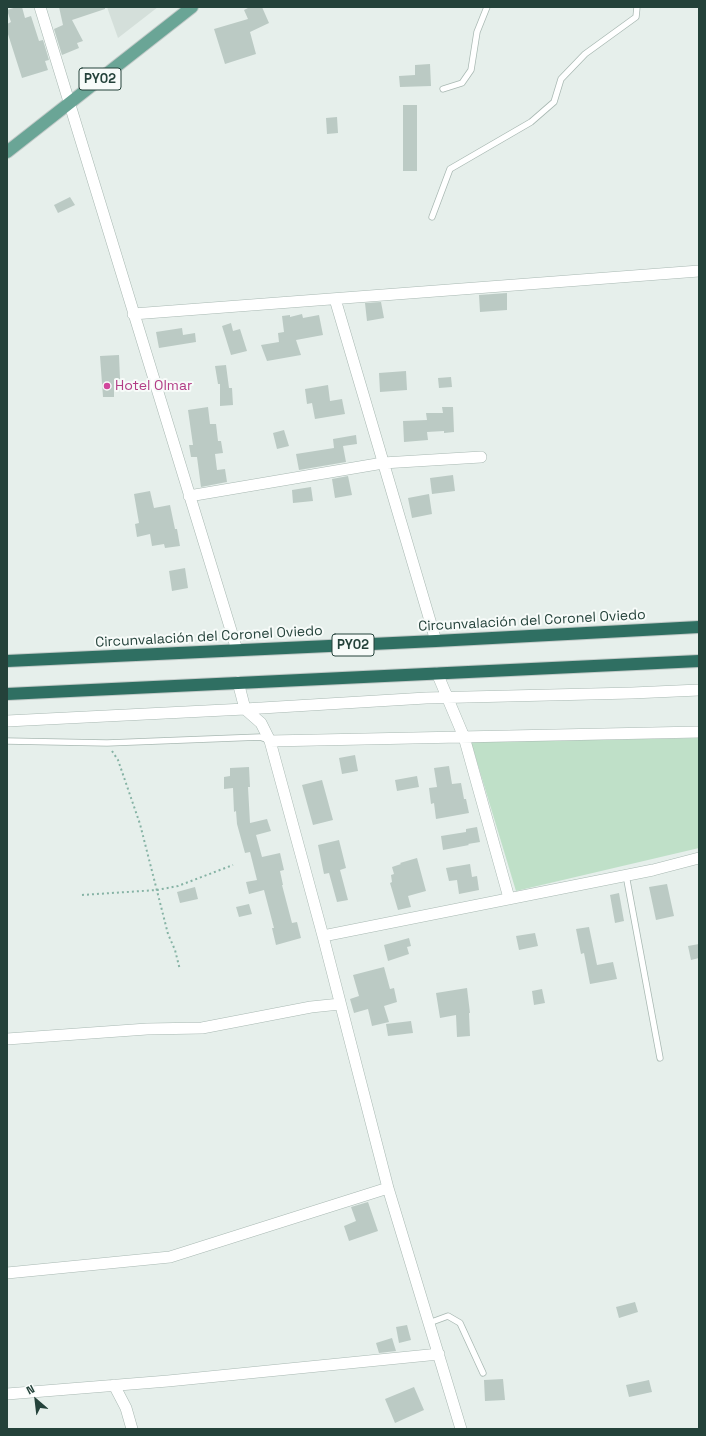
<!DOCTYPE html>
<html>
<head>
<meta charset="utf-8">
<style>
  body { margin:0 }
  #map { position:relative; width:706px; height:1436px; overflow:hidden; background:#e6efeb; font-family:"Space Grotesk",sans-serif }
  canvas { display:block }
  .frame { position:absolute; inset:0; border:8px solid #24423a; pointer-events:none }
  .north { position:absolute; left:16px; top:1380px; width:40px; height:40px; -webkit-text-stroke:3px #f7fbf9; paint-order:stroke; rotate:332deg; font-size:11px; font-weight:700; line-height:16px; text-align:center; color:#24423a }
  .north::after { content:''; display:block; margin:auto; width:14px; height:18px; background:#24423a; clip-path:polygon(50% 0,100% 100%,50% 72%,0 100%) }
</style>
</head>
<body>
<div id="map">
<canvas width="706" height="1436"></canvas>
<div class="frame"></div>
<div class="north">N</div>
</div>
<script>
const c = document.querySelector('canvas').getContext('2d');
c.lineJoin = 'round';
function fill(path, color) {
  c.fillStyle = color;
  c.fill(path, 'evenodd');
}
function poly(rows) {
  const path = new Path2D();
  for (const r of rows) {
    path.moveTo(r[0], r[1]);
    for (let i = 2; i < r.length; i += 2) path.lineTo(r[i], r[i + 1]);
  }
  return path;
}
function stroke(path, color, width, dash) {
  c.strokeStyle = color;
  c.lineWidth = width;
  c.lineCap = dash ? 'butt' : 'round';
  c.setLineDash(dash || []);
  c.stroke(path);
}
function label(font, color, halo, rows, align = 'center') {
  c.font = font + ' "Space Grotesk",sans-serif';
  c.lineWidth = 4;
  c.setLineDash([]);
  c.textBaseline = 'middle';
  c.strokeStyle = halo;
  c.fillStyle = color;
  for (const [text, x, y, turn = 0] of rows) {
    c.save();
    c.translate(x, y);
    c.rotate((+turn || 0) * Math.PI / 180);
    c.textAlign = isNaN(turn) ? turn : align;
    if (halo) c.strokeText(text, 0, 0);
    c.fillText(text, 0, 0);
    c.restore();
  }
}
fill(poly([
  [107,7,158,7,118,38]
]), '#d4dfda');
fill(poly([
  [699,738,699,848,516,891,471,742]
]), '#bfe0c8');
fill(poly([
  [17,7,22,7,25,18,31,16,39,41,43,40,49,60,45,61,48,70,22,78,7,31,7,24,11,22,7,10],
  [59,7,105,7,105,9,72,20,83,41,77,43,79,48,62,55,54,29,63,25],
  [250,7,262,7,269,23,250,32,256,54,225,64,214,29,248,19,244,10],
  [430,64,431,86,400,87,399,76,415,75,415,65],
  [403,105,417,105,417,171,403,171],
  [337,117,338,133,327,134,326,118],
  [70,197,75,205,58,213,54,205],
  [507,293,507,310,480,312,479,295],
  [381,302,384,318,367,321,365,303],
  [302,314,303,318,319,315,323,335,296,340,301,355,267,361,261,345,279,342,278,333,284,332,282,316,290,315,290,317],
  [231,323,233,331,240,329,247,351,231,355,222,326],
  [182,328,183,335,195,333,196,342,159,348,156,332],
  [119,355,120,379,114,379,114,397,103,397,100,356],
  [226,365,229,388,232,388,233,405,220,406,220,384,218,384,215,366],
  [406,371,407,390,380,392,379,373],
  [451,377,452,387,439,388,438,378],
  [328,385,330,401,342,399,345,414,315,419,312,403,307,404,305,389],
  [208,407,210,424,216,424,218,441,221,441,223,453,215,454,217,470,225,469,227,482,201,487,197,457,191,457,189,445,193,445,188,410],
  [442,407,453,407,454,432,444,433,444,431,427,432,428,440,404,442,403,421,427,420,426,413,443,413],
  [284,430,289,446,277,449,273,433],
  [356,435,357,444,343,446,346,462,299,470,296,454,334,448,333,439],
  [453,475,455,491,432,494,430,478],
  [348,476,352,495,335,498,332,479],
  [311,487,313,501,293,503,292,490],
  [150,491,154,508,170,505,175,529,177,529,180,546,165,548,164,544,152,546,150,534,137,537,135,524,139,523,134,494],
  [429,494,432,514,412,518,408,498],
  [185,568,188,588,172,591,169,571],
  [355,755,358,771,342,774,339,758],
  [449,766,452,784,461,783,464,799,466,799,469,813,436,819,434,803,431,804,429,788,437,787,434,768],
  [249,767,250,787,248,787,250,823,267,819,271,831,256,835,262,857,280,853,284,870,280,871,283,885,282,885,292,923,297,922,301,938,276,945,272,928,274,928,264,890,249,894,246,882,257,880,250,852,245,853,237,824,236,811,234,812,233,788,224,789,224,777,230,776,230,768],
  [417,776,419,787,397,791,395,780],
  [322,780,333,820,313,825,302,785],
  [477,827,480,842,468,844,469,845,443,850,441,836,466,832,466,829],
  [339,840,346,868,340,870,348,900,337,902,329,873,324,874,318,845],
  [417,858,426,891,408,896,411,907,398,910,390,883,392,882,391,875,394,874,392,867,401,864,400,863],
  [470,864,472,877,477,876,479,890,459,894,457,880,449,881,446,868],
  [667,884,674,916,656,920,649,887],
  [195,887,198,899,180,903,177,892],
  [619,893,624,921,615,923,610,895],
  [249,904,252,914,239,917,236,907],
  [589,927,597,965,613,962,617,979,590,984,584,953,581,954,576,929],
  [535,933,538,946,519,950,516,936],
  [409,938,411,946,407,947,409,954,388,961,384,945],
  [699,944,699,958,691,960,688,946],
  [384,967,390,989,394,988,397,1002,384,1006,389,1022,372,1026,368,1009,354,1013,350,999,359,996,353,975],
  [467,988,470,1013,469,1013,470,1036,457,1037,456,1015,440,1018,436,993],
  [542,989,545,1003,534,1005,532,991],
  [411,1021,413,1033,388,1036,386,1024],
  [368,1202,378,1231,349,1241,344,1226,356,1221,351,1207],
  [635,1302,638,1312,619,1318,616,1307],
  [407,1325,411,1340,399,1343,396,1327],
  [392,1338,396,1351,379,1353,376,1343],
  [503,1379,505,1400,485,1401,484,1380],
  [649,1380,652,1392,629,1397,626,1385],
  [414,1387,424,1410,395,1423,385,1399]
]), '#bbcac4');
const lane = poly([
  [443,89,462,83,471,70,477,32,487,7],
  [432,217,450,169,531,122,554,102,561,79,585,54,636,17,637,7],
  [7,741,107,743,260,737,268,740],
  [626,875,660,1058],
  [429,1323,448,1316,460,1323,483,1373]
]);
const street = poly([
  [40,7,237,650],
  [335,299,436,641],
  [133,314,699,271],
  [189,496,383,463,481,457],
  [437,673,464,737,509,898],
  [238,682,245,709,261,723,270,741,323,936,388,1188,461,1429],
  [7,721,245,709,426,698,632,693,699,690],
  [270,741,699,732],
  [323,936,653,870,699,858],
  [7,1039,147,1029,202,1028,311,1007,340,1004],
  [7,1273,170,1257,388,1188],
  [114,1385,126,1408,132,1429],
  [7,1394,168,1381,439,1354]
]);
const primary = poly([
  [7,152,192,7]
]);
const highway = poly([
  [7,661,436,641,699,627],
  [7,694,699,661]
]);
stroke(lane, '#a8b8b2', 7);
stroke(street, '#a8b8b2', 12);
stroke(primary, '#c2cac8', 14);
stroke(highway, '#c2cac8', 14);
stroke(poly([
  [112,751,118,760,140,824,168,934,175,950,180,970],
  [82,895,157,890,178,886,233,865]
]), '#86b3a5', 2, [2, 3]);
stroke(lane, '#fff', 5.5);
stroke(street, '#fff', 11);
stroke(primary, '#6aa596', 12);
stroke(highway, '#2f6f62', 12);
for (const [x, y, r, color] of [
  [107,386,4,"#d1479c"]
]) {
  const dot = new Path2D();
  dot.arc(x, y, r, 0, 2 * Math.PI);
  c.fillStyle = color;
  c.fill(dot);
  stroke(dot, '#f7fbf9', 1.5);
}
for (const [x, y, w] of [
  [100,79,42],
  [353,645,42]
]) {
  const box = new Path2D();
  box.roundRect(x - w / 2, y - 11, w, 22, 3);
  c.fillStyle = '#f7fbf9';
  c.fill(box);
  stroke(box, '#24423a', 1);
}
label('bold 13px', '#24423a', null, [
  ["PY02",100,79],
  ["PY02",353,645]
]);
label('14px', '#b23c85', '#f7fbf9', [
  ["Hotel Olmar",115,386]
], 'left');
label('14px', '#24423a', '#f7fbf9', [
  ["Circunvalación del Coronel Oviedo",532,621,-3],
  ["Circunvalación del Coronel Oviedo",209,637,-3]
]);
</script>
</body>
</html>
